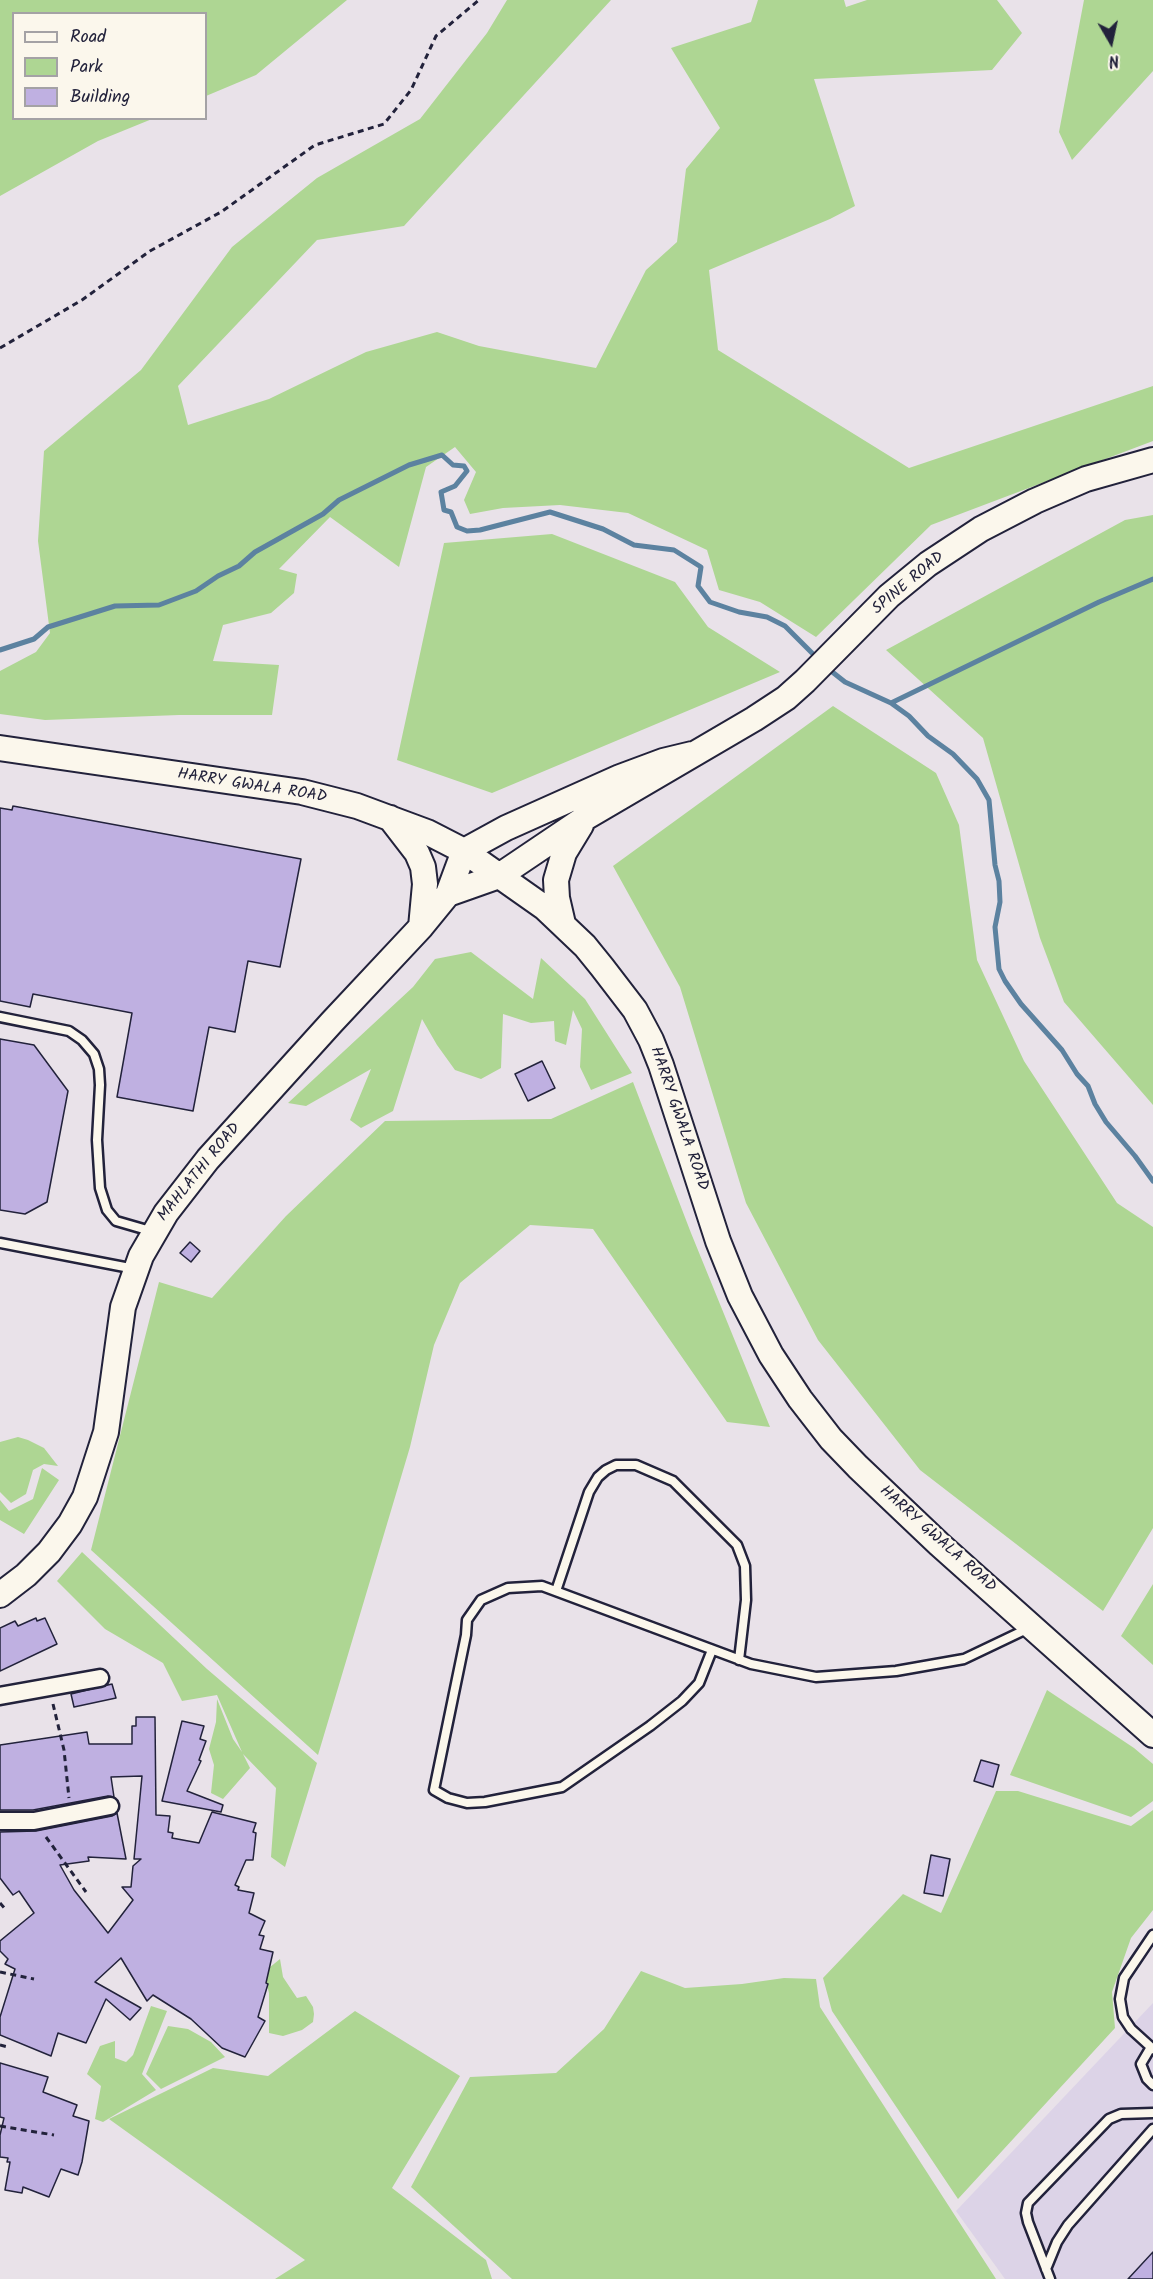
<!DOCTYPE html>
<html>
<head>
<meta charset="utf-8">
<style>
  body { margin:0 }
  #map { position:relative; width:1153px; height:2279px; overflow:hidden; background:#e9e2e9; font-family:Kalam,sans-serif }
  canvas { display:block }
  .legend { position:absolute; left:12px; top:12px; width:195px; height:108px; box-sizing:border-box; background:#fbf7ec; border:2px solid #a4a2a5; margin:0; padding:8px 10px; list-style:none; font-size:18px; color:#22223b }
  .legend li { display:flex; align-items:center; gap:12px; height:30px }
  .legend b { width:30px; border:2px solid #a4a2a5 }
  .north { position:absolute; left:1081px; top:12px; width:60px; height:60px; -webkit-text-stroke:4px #fbf7ec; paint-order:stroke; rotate:171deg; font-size:16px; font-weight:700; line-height:24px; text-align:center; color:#22223b }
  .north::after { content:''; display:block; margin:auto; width:21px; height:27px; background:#22223b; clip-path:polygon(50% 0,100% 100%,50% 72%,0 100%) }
</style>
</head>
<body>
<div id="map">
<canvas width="1153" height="2279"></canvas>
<ul class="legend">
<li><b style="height:8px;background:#fbf7ec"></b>Road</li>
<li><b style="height:16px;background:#aed693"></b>Park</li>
<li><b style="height:16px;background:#bfb0e1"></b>Building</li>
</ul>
<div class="north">N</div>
</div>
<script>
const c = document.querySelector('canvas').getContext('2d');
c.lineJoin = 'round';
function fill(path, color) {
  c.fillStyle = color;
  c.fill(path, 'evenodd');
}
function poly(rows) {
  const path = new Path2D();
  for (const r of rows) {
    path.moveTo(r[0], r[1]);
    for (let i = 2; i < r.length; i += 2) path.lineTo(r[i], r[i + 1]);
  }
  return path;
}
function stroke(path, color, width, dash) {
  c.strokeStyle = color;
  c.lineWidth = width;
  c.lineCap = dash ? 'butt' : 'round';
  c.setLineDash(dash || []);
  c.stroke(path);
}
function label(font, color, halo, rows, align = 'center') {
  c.font = font + ' Kalam,sans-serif';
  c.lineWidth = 4.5;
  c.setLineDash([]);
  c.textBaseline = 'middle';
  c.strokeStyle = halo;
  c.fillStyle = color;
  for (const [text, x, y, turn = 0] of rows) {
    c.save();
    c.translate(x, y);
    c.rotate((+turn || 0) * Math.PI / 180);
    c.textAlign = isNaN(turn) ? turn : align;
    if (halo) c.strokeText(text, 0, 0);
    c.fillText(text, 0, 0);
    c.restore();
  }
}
fill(poly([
  [1153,2003,1153,2279,1005,2279,956,2211]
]), '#dcd3e7');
fill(poly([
  [0,0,347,0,256,75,206,96,206,14,14,14,14,118,152,119,98,141,0,196],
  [507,0,611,0,404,226,317,240,178,386,188,425,269,399,366,352,437,332,479,346,596,368,646,270,677,242,686,169,720,128,671,48,751,22,758,0,844,0,846,7,867,0,997,0,1022,33,992,70,814,79,855,206,830,219,709,270,718,350,909,468,1153,386,1153,441,931,525,816,637,760,602,719,590,707,550,628,513,560,505,503,508,470,514,464,500,476,472,455,447,426,467,399,567,330,517,279,569,297,574,294,593,271,613,223,625,213,661,279,665,272,715,179,715,45,720,0,714,0,671,36,652,50,633,38,541,44,451,141,370,232,247,317,178,420,119,487,33],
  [1084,0,1153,0,1153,71,1072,160,1059,132],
  [1153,515,1153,1105,1064,1002,1040,938,983,738,886,650,1125,520],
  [552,534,675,582,708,627,780,672,492,793,397,760,444,543],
  [833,706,936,773,959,825,977,960,1024,1061,1117,1203,1153,1227,1153,1528,1103,1611,920,1470,818,1340,746,1203,680,987,613,866],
  [471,952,533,999,541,958,585,999,632,1073,591,1090,580,1067,582,1029,573,1010,566,1045,555,1041,554,1021,531,1023,503,1014,501,1068,481,1079,455,1070,437,1045,422,1019,393,1111,361,1128,350,1120,371,1069,306,1106,288,1103,413,987,435,959],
  [633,1082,691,1233,770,1427,727,1422,593,1229,530,1225,460,1283,434,1345,410,1447,318,1755,91,1550,159,1282,212,1298,286,1216,385,1121,551,1119],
  [18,1437,28,1440,44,1448,58,1466,44,1464,33,1470,26,1494,11,1503,0,1492,0,1442],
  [42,1468,59,1480,24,1534,0,1520,0,1500,9,1511,33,1499],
  [82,1552,207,1669,317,1763,285,1867,271,1857,276,1788,243,1754,250,1768,223,1799,211,1793,214,1765,209,1749,216,1722,217,1699,233,1739,242,1752,217,1695,182,1701,163,1663,105,1629,57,1581],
  [1153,1584,1153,1665,1121,1636],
  [1047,1690,1134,1748,1153,1764,1153,1801,1131,1817,1010,1775],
  [996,1791,1018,1791,1131,1826,1153,1810,1153,1910,1131,1938,1112,1992,1115,2028,958,2199,832,2011,823,1978,903,1894,941,1913],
  [280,1959,283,1977,297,1998,306,1996,313,2007,314,2014,313,2022,302,2030,283,2036,269,2033,269,1993,264,1972],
  [641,1971,685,1988,742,1984,784,1978,816,1979,820,2007,996,2279,512,2279,411,2187,470,2077,556,2073,604,2029],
  [151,2006,167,2011,142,2074,156,2090,103,2122,95,2119,101,2086,87,2074,100,2046,115,2041,115,2058,126,2062,133,2055],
  [355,2011,460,2076,392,2188,486,2260,492,2279,275,2279,305,2260,109,2119,213,2068,268,2076],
  [168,2026,188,2029,211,2042,225,2057,161,2089,146,2074]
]), '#aed693');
stroke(poly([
  [0,650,34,639,48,627,115,606,159,605,196,591,218,576,239,566,255,552,323,514,339,500,409,465,442,455,453,465,464,466,467,471,455,486,441,492,444,510,451,512,457,527,467,531,480,530,550,512,603,529,634,545,674,550,701,567,698,586,710,602,739,612,767,617,785,626,817,658],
  [826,667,845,682,891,703,909,716,928,736,953,754,977,779,989,800,995,865,999,881,1000,902,995,927,999,969,1005,981,1021,1004,1062,1050,1077,1074,1088,1086,1095,1104,1106,1122,1135,1156,1153,1181],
  [891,703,1099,602,1153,579]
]), '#5c82a0', 5);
const building = poly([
  [13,806,301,859,280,967,248,961,235,1032,209,1027,193,1111,117,1097,132,1013,33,994,30,1007,0,1001,0,808,12,810,13,806],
  [0,1039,34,1045,68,1091,47,1202,25,1214,0,1210,0,1039],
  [542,1061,555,1088,528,1101,515,1074,542,1061],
  [190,1242,200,1251,191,1262,180,1253,190,1242],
  [36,1618,37,1621,45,1618,57,1644,0,1671,0,1628,15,1621,18,1626,36,1618],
  [112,1684,116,1698,74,1707,71,1694,112,1684],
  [136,1717,155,1717,156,1815,170,1816,168,1832,173,1833,172,1838,199,1843,212,1812,256,1823,253,1832,256,1833,253,1860,246,1860,235,1885,239,1887,238,1890,254,1893,249,1913,265,1921,259,1935,264,1936,260,1949,273,1952,266,1983,268,1984,258,2017,265,2021,245,2057,222,2048,191,2019,153,1995,147,2001,121,1958,95,1982,141,2008,130,2020,106,1999,86,2043,58,2033,51,2056,0,2035,0,2017,15,1969,5,1964,8,1959,0,1951,0,1941,34,1913,19,1891,13,1895,0,1878,0,1832,36,1831,112,1816,117,1813,126,1859,88,1857,89,1861,60,1865,74,1890,108,1933,133,1900,122,1887,131,1887,133,1866,141,1859,134,1859,142,1776,111,1777,114,1797,108,1796,33,1810,0,1810,0,1745,87,1732,89,1744,132,1744,132,1726,136,1726,136,1717],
  [182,1721,204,1726,200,1739,206,1741,199,1760,201,1761,187,1791,223,1805,221,1812,162,1801,182,1721],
  [981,1760,999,1765,993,1787,974,1781,981,1760],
  [931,1855,950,1859,943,1896,924,1893,931,1855],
  [0,2063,48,2077,43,2092,77,2105,73,2116,89,2121,82,2162,78,2175,61,2169,49,2197,23,2187,22,2193,5,2190,10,2162,7,2162,8,2158,0,2157,0,2135,4,2118,0,2117,0,2063],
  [1153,2252,1153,2279,1128,2279,1153,2252]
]);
fill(building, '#bfb0e1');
stroke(building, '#22223b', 1.5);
const lane = poly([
  [0,1017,69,1031,82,1040,94,1054,99,1069,100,1085,97,1140,100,1188,107,1210,116,1221,154,1232],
  [0,1243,135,1269],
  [556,1591,589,1492,598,1477,606,1470,616,1465,636,1465,673,1481,737,1545,745,1566,746,1600,739,1660],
  [712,1650,699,1683,682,1701,650,1726,562,1787,485,1802,467,1803,448,1798,434,1790,466,1635,467,1620,481,1600,508,1588,542,1586,751,1664,816,1677,896,1671,964,1659,1029,1628],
  [1153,1935,1124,1978,1120,1999,1123,2017,1131,2029,1153,2049],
  [1151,2047,1141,2064,1147,2079,1153,2085],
  [1046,2269,1057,2242,1068,2225,1153,2129],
  [1050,2279,1028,2222,1026,2213,1028,2203,1109,2119,1121,2114,1153,2113]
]);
const street = poly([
  [0,1696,100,1678],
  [0,1821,34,1821,110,1806]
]);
const secondary = poly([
  [0,748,302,792,357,806,427,832,464,851,545,908,585,946,602,967,635,1010,651,1040,661,1065,718,1241,740,1296,771,1355,800,1399,831,1439,858,1467,939,1544,1153,1735],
  [390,818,417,853,423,867,425,884,421,927],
  [448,894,499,876,585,818,754,719,786,698,805,681,889,596,928,564,981,529,1035,501,1086,479,1153,460],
  [563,924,557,898,556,880,564,853,581,825],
  [0,1595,26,1575,49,1552,70,1524,85,1497,106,1432,123,1307,141,1256,166,1213,208,1159,332,1022,421,927,448,894,464,851,506,828,620,777,663,761,692,754]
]);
stroke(lane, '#22223b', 13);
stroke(street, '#22223b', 21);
stroke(secondary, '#22223b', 28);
stroke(poly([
  [0,348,82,300,150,251,221,212,315,145,384,124,411,90,436,36,479,0],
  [53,1704,64,1750,69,1798],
  [46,1837,86,1892],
  [0,1903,6,1910],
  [0,1972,34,1979],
  [0,2045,8,2047],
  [0,2126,54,2135]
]), '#22223b', 3, [6, 4.5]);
stroke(lane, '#fbf7ec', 8);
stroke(street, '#fbf7ec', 16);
stroke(secondary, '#fbf7ec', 24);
label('16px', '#22223b', '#fbf7ec', [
  ["SPINE ROAD",909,584,-40],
  ["HARRY GWALA ROAD",252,787,9],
  ["HARRY GWALA ROAD",678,1119,71],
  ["MAHLATHI ROAD",200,1173,-51],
  ["HARRY GWALA ROAD",937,1540,42]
]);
</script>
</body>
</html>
